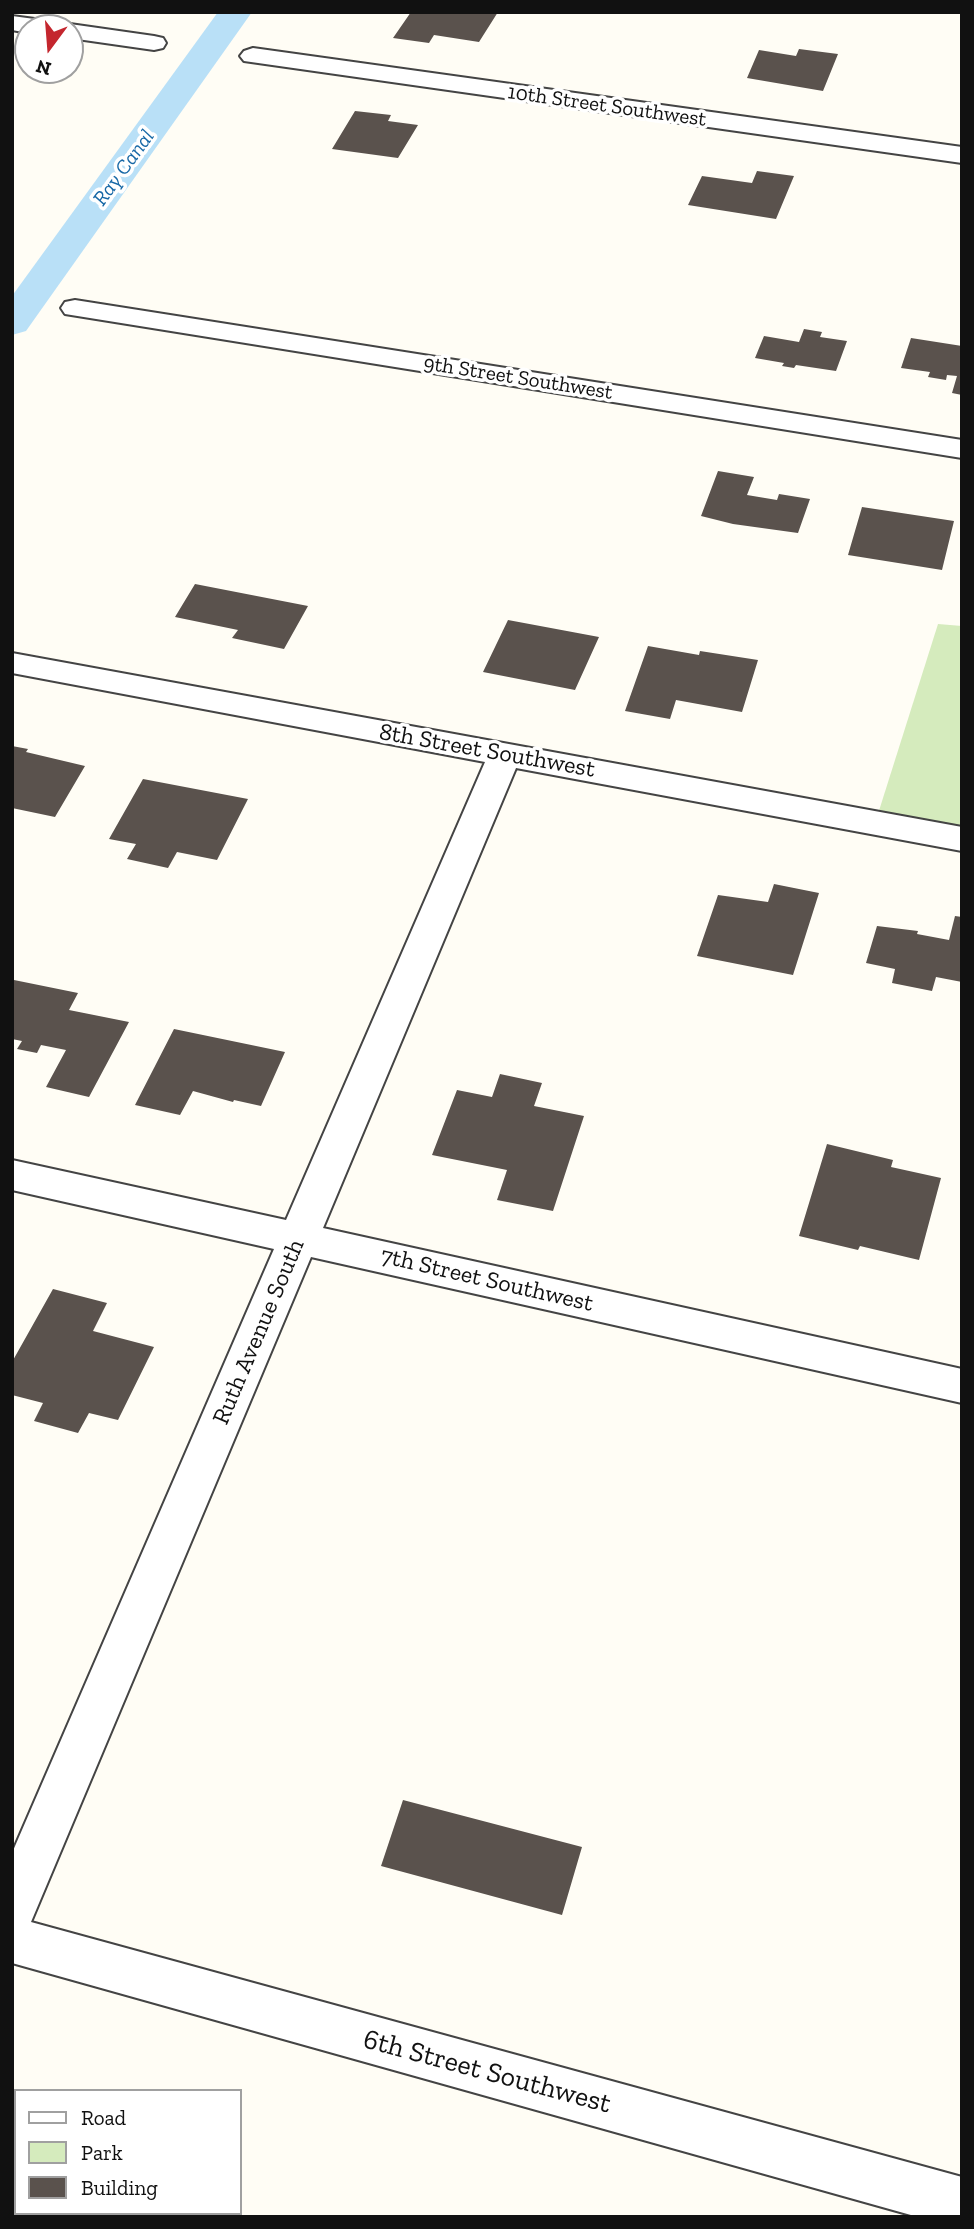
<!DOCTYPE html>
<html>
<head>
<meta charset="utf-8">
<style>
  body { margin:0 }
  #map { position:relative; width:974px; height:2229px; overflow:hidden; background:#fffdf5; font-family:"Zilla Slab",serif }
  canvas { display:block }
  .frame { position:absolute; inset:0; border:14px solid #111; pointer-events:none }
  .legend { position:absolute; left:14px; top:2089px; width:228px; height:126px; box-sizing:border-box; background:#fff; border:2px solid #a0a0a0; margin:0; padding:9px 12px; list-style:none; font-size:21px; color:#111 }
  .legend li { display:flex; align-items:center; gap:14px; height:35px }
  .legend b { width:35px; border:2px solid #a0a0a0 }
  .north { position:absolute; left:14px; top:14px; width:70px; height:70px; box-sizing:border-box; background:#fff; border:2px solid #a0a0a0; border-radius:50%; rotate:196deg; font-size:19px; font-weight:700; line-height:28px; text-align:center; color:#111 }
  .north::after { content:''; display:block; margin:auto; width:24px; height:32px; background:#c4262e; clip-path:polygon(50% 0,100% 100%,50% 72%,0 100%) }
</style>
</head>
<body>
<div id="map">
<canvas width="974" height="2229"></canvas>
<div class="frame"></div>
<ul class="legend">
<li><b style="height:9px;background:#fff"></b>Road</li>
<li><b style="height:19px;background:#d5ebbd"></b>Park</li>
<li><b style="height:19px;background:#5a524d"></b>Building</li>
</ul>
<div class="north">N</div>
</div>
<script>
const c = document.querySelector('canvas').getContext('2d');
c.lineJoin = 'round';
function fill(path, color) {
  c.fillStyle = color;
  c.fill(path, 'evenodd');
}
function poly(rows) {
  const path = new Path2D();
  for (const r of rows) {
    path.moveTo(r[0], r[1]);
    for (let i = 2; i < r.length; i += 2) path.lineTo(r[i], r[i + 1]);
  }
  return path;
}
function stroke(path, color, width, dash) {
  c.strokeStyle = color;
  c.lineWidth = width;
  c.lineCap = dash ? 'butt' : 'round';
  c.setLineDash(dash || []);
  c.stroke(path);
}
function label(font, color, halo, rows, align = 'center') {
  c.font = font + ' "Zilla Slab",serif';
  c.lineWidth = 7;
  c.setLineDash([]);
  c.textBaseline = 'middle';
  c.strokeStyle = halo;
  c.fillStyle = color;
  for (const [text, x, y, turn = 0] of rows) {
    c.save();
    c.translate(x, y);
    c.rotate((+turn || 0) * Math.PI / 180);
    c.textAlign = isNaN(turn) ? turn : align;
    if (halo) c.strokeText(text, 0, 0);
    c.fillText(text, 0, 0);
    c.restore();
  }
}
fill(poly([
  [938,624,962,626,962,833,877,817]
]), '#d5ebbd');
fill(poly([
  [218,12,252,12,26,331,12,335,12,296,218,12]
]), '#b9e0f7');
fill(poly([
  [411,12,498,12,479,42,434,35,429,43,393,38],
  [799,49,838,54,823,91,747,78,759,50,796,56],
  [355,111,391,115,388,121,418,125,398,158,332,149],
  [757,171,794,176,776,219,688,205,702,176,752,183],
  [804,329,822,332,820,337,847,341,836,371,796,365,794,368,782,366,784,363,755,358,764,336,799,342],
  [911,338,962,346,962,395,952,393,957,376,947,375,946,380,928,377,930,372,901,368],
  [718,471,754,477,747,495,777,500,779,494,810,499,798,533,733,524,701,516],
  [862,507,954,521,942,570,848,555],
  [195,584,308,606,284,649,232,638,238,630,175,617],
  [508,620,599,637,575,690,483,672],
  [648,646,699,655,700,651,758,660,742,712,676,700,670,719,625,711],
  [12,746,28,749,26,752,85,766,55,817,12,808],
  [143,779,248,799,217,860,177,852,168,868,127,859,136,844,109,839],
  [774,884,819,893,793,975,697,956,718,895,768,902],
  [955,916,962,917,962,982,936,977,932,991,892,983,895,969,866,963,877,926,918,931,917,934,949,940],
  [14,980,78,993,69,1010,129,1022,89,1097,46,1087,66,1050,41,1045,37,1053,17,1049,22,1041,12,1039],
  [174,1029,285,1052,261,1106,234,1100,233,1102,193,1091,180,1115,135,1105],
  [500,1074,542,1083,534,1106,584,1116,553,1211,497,1200,507,1170,432,1155,457,1090,492,1097],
  [827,1144,893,1160,891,1167,941,1178,919,1260,860,1246,858,1250,799,1236],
  [53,1289,107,1303,93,1331,154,1347,118,1420,89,1413,78,1433,34,1421,43,1403,12,1395,12,1362],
  [403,1800,582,1847,562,1915,381,1866]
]), '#5a524d');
const street = poly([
  [12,16,50,21,61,26,70,24,154,36,163,38,166,43,163,48,154,50,70,38,70,28,28,28,28,33,12,30,12,16],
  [253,48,962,147,962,163,244,61,240,56,244,51,253,48],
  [75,300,962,440,962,458,65,314,61,308,65,302,75,300],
  [12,653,962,827,962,851,516,768,323,1228,962,1369,962,1403,311,1257,31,1922,962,2177,962,2217,918,2217,12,1963,12,1853,274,1249,12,1190,12,1160,286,1220,485,762,12,673,12,653]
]);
stroke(street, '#444', 4);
fill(street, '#fff');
label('21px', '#111', '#fff', [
  ["10th Street Southwest",607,106,8],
  ["9th Street Southwest",518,378,9]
]);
label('italic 21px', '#1768a6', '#fff', [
  ["Ray Canal",124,168,-54]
]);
label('24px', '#111', '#fff', [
  ["8th Street Southwest",487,751,10],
  ["7th Street Southwest",487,1280,13],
  ["Ruth Avenue South",259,1332,-67]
]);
label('28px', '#111', '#fff', [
  ["6th Street Southwest",487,2072,15]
]);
</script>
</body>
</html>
